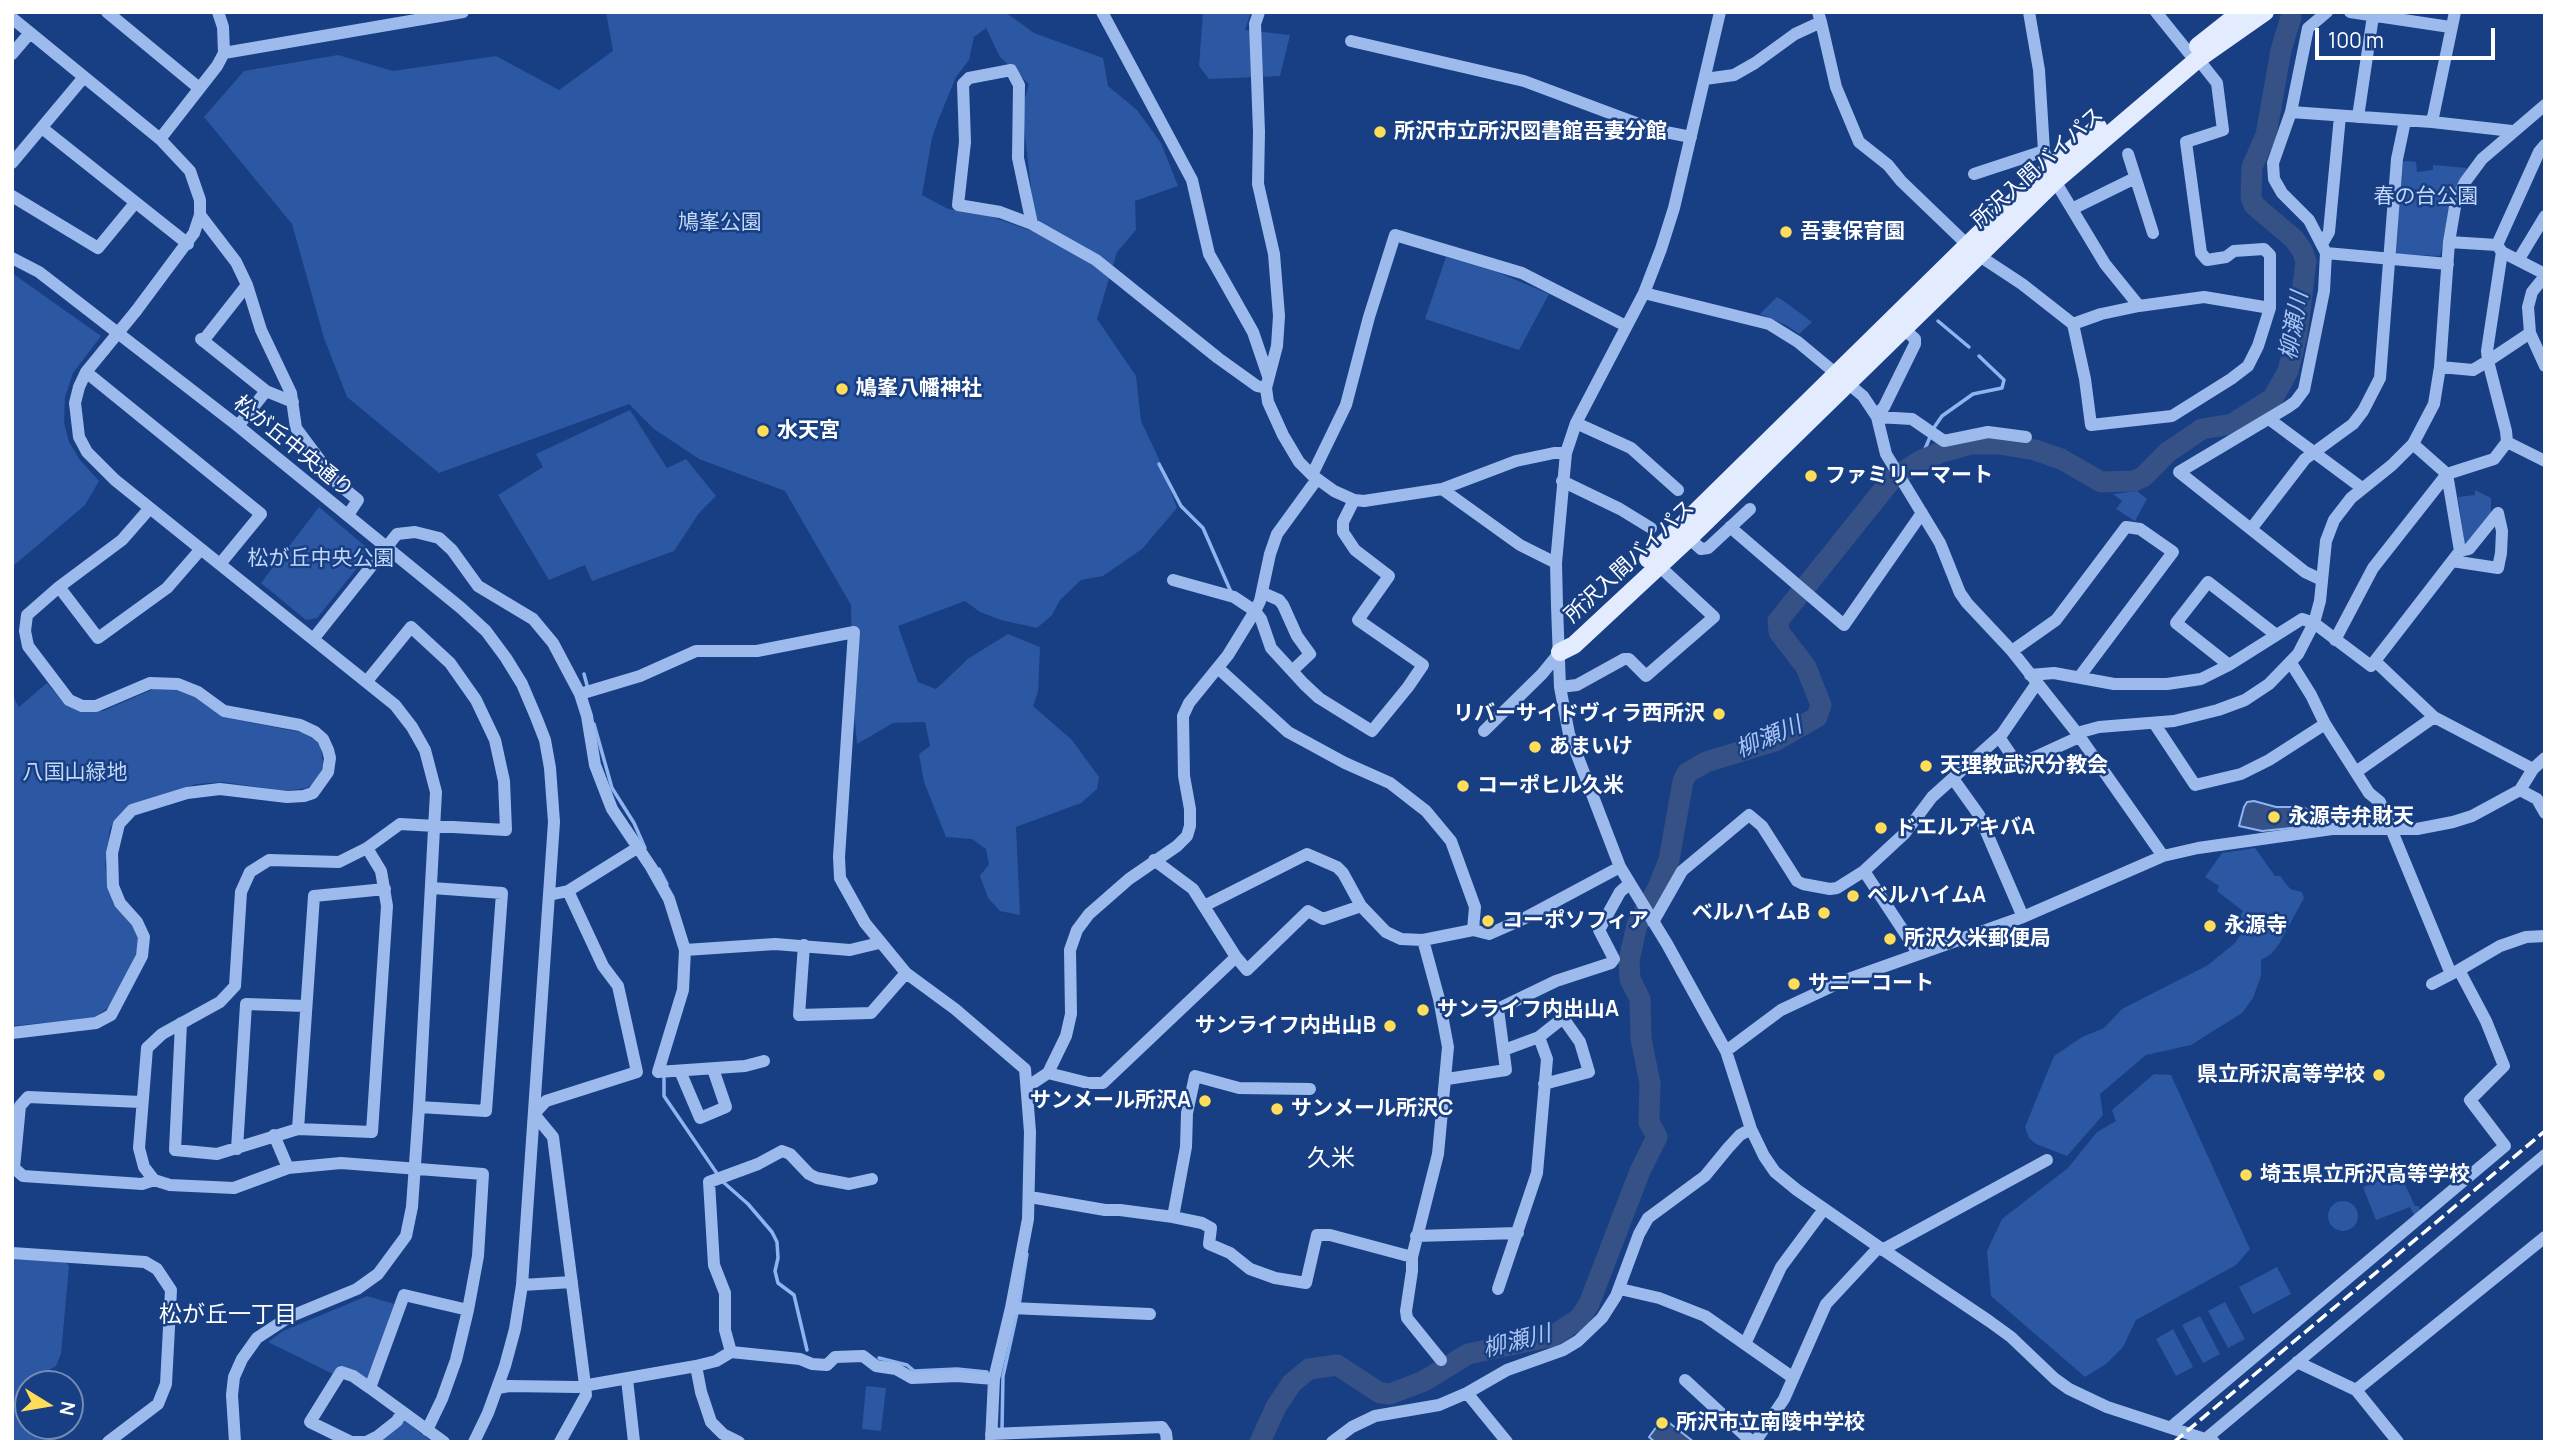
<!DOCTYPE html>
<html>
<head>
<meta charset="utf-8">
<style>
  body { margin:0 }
  #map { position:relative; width:2557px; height:1454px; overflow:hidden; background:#183f84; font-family:Manrope,sans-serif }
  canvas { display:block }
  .frame { position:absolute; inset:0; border:14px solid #fff; pointer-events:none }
  .north { position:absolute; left:14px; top:1370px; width:70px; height:70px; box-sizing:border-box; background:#183f84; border:2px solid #748cb5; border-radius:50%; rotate:101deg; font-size:19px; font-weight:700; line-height:28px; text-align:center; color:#fff }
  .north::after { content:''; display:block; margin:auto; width:24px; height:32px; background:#ffdd59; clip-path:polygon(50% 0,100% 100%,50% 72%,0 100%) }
  .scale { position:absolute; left:2315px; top:28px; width:180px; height:32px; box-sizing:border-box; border:4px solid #fff; border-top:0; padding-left:9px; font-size:21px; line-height:24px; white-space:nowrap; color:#fff; -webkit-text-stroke:5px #183f84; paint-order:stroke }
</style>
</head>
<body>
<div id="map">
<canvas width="2557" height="1454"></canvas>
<div class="frame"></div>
<div class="north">N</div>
<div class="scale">100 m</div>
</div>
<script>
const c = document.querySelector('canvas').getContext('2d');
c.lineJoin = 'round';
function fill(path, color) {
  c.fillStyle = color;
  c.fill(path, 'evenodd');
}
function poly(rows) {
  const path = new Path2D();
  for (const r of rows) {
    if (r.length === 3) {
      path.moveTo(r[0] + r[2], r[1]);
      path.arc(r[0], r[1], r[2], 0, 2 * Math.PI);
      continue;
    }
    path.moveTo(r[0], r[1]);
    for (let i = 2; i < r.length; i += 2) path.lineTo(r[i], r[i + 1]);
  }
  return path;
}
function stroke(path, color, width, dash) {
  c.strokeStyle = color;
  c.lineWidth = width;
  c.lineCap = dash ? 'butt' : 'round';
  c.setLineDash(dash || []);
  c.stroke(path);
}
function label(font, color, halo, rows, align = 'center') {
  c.font = font + ' Manrope,"Noto Sans JP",sans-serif';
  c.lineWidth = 5;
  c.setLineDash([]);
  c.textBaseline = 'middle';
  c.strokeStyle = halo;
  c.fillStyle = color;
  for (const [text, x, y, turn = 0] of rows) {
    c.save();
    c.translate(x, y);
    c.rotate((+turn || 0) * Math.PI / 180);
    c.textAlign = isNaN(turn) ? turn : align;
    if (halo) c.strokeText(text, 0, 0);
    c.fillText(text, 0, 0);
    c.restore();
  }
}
fill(poly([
  [606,12,1005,12,1034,33,1103,58,1108,86,1137,110,1161,143,1178,186,1135,201,1136,230,1117,252,1097,319,1136,376,1141,421,1159,459,1177,508,1142,549,1103,576,1081,580,1060,600,1052,615,1037,628,1001,620,980,612,965,601,898,626,918,682,936,689,969,658,1008,634,1040,647,1038,692,1033,706,1072,740,1099,777,1097,789,1081,803,1016,827,1020,915,1000,911,988,898,980,876,989,864,986,849,972,839,946,837,924,782,919,754,930,746,925,722,893,723,857,744,852,689,851,605,785,491,699,459,654,429,629,404,439,473,347,397,324,338,292,224,204,117,244,71,338,55,393,71,496,56,559,90,613,51],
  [986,28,1000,57,1029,84,1022,109,1035,223,1032,231,984,214,948,209,922,195,932,138,939,118,956,77,969,60,974,37],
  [1203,12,1251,12,1245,30,1290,35,1280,76,1209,79,1199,66],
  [2406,161,2416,162,2417,172,2433,170,2433,165,2467,168,2461,181,2440,256,2397,254,2395,250,2403,162],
  [1446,257,1497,272,1549,294,1519,350,1425,319],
  [12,273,101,336,73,373,65,397,64,423,69,442,80,460,99,481,85,505,12,567],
  [1777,297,1785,302,1812,322,1799,334,1786,325,1760,314],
  [630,410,667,468,686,459,716,496,699,513,674,551,592,581,585,565,549,580,498,495,543,467,536,454],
  [2475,490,2491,498,2491,514,2465,546,2458,497,2475,495],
  [2137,491,2147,499,2135,521,2116,509,2122,501,2113,494],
  [319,507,366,547,365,558,317,618,306,620,261,583],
  [47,683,63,702,76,710,103,711,156,688,174,688,195,696,222,717,310,734,321,747,323,766,318,780,307,788,284,791,223,782,196,784,126,808,110,828,105,866,113,903,133,927,139,940,136,953,120,989,108,1008,93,1018,12,1026,12,695,19,707],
  [2255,848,2275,876,2280,876,2290,889,2302,892,2304,898,2279,944,2271,954,2261,960,2261,976,2253,998,2242,1013,2191,1045,2146,1055,2100,1094,2103,1115,2067,1156,2036,1144,2029,1138,2025,1127,2054,1056,2082,1037,2104,1028,2122,1009,2208,965,2235,943,2245,928,2237,920,2243,911,2217,891,2219,886,2205,877,2222,853],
  [2154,1074,2171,1075,2250,1249,2236,1265,2136,1320,2123,1347,2106,1364,2085,1377,1991,1296,1987,1251,2002,1219,2068,1168,2097,1132,2116,1121,2112,1110],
  [2399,1172,2415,1206,2419,1206,2420,1211,2415,1217,2410,1207,2376,1220,2363,1187],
  [2343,1216,15],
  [12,1259,66,1262,69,1266,61,1354,56,1366,42,1374,43,1384,28,1384,28,1426,48,1426,50,1442,12,1442],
  [2277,1267,2291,1294,2253,1314,2239,1287],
  [367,1296,394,1304,369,1381,339,1365,333,1374,268,1342,283,1331],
  [2225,1302,2245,1339,2228,1348,2208,1311],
  [2200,1316,2220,1354,2203,1363,2182,1325],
  [2173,1329,2193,1367,2176,1376,2156,1339],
  [866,1386,886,1388,881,1431,862,1429],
  [405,1421,432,1442,375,1442]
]), '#2b57a3');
const water = poly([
  [2254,801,2276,807,2304,807,2313,815,2313,823,2311,826,2262,831,2239,826,2244,807,2247,802,2254,801],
  [1663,1418,1694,1442,1655,1442,1649,1437,1663,1418]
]);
fill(water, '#355185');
stroke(water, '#90b4ef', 2);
stroke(poly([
  [1938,321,1969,347],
  [1933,429,1942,416,1973,394,2002,388,2004,380,1979,356],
  [1920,461,1930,437],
  [1159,464,1181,506,1203,528,1231,592],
  [584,674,588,689],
  [594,724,612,788,634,823,645,848],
  [659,869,667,884],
  [664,1074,664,1096,718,1175],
  [722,1181,748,1204,772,1232,777,1242,778,1258,775,1271,778,1283,794,1295,807,1350],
  [1019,1305,1027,1254],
  [879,1358,907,1365,914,1371,957,1369,987,1372],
  [1002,1429,1003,1376,1017,1313]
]), '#90b4ef', 3.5);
stroke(poly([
  [1260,1442,1276,1407,1292,1383,1309,1369,1337,1365,1380,1393,1390,1394,1424,1381,1468,1354,1553,1336,1580,1318,1589,1304,1640,1171,1657,1137,1649,1122,1650,1083,1641,1039,1640,999,1630,979,1629,960,1637,925,1657,890,1669,860,1683,781,1687,773,1706,762,1775,741,1817,717,1821,705,1806,667,1779,632,1778,621,1892,479,1920,461,1939,453,1971,444,1999,444,2035,450,2061,459,2101,482,2134,481,2143,477,2168,452,2202,429,2232,424,2273,398,2288,371,2297,335,2306,261,2302,250,2294,239,2254,205,2251,197,2252,167,2266,135,2281,50,2291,17]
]), '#355185', 21);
stroke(poly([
  [107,12,199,88],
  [1102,12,1192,180,1209,254,1253,332,1268,376],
  [1259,12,1255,24,1259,132,1258,184,1274,254,1279,316,1277,346,1266,388,1268,402,1283,435,1299,462,1312,475,1334,491,1354,500,1364,501,1442,489,1516,461,1554,453,1566,453],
  [1720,12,1674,208,1661,249,1644,293,1576,423,1566,453,1556,563,1557,606,1560,687,1569,734,1620,867,1667,944,1726,1051,1751,1129,1764,1156,1775,1172,1797,1190,1879,1247,1989,1321,2011,1337,2055,1379,2069,1389,2107,1407,2214,1442],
  [2029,12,2039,70,2044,151,2050,168],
  [2156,12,2189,53],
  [2350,12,2450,27],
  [12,18,160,139,190,171,200,200,200,215,194,233,136,311],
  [1821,22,1836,87,1859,142,1888,165,1901,181,1978,255,2022,284,2073,324,2085,379,2091,425,2172,416,2231,379,2248,366,2258,346,2270,308,2270,255,2264,249,2234,251,2226,257,2207,260,2201,253,2186,142,2223,130,2217,83,2198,59],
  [1351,41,1524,81,1655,130,1691,137],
  [224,53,463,12],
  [12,54,29,34],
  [1705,79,1734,75,1755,63,1795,34,1821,22,1818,12],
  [2291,112,2432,122,2512,131],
  [2358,117,2373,16],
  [2432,122,2455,12],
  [42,128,188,244],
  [160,139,217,66,224,53,223,27,218,12],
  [2128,154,2153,233],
  [12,163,84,77],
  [1974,174,2044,151],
  [2055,181,2105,264,2139,306],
  [12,196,98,248,135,203],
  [2072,209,2135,178],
  [200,215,236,262,247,285,261,330,291,393,296,428,337,483,358,500,348,515],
  [1032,224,1000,212,958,205,965,142,963,84,969,78,1011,70,1019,85,1018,158,1032,224,1096,260,1218,358,1257,386,1266,388],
  [2449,242,2497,245,2502,252,2545,274],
  [2322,244,2329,232,2340,116],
  [2497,245,2539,152,2545,145],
  [2502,252,2487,351,2488,361,2530,333],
  [2326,253,2448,264],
  [12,258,39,272,238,426,461,608,486,631,506,658,522,684,536,717,545,740,550,768,554,822,522,1285,515,1329,505,1366,488,1413,474,1442],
  [2519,259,2545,216],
  [2545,276,2532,292,2528,307,2530,333,2545,366],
  [1644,293,1769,324,1798,342,1863,396,1877,417,1886,454,1940,543,1960,593,1967,603,2012,651,2077,733,2163,856],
  [2073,324,2101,314,2139,306,2204,297,2270,308],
  [201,339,266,391,293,402],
  [203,341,247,285],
  [104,350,86,372,79,387,75,403,79,437,87,452,115,480,395,705,412,727,425,750,436,792,419,1107,412,1207,406,1236,378,1274,357,1289,289,1317,257,1338,242,1359,234,1377,232,1395,235,1442],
  [2440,367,2473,370,2488,361,2506,431,2507,442],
  [86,372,261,514,220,564],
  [1876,415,1884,407,1915,344,1915,339,1903,328],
  [1877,417,1912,419,1944,441,1988,432,2026,437],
  [2269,419,2362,488],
  [1576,423,1631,448,1678,490],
  [238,426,266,391],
  [1312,475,1346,405,1369,317,1395,235,1522,273,1626,326],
  [1562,481,1620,509,1651,528],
  [1442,489,1520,545,1556,563],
  [1730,527,1844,625,1922,513],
  [2251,529,2305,459,2353,424,2363,411,2380,378,2397,159,2405,121],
  [1689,538,1701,549,1708,548,1750,509],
  [2460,551,2469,549,2498,513],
  [2452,561,2498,568,2501,553,2502,531,2498,513],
  [1173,580,1234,597,1255,611,1261,619,1271,648,1304,684,1319,698,1372,731,1408,687,1423,665,1358,620,1389,576,1355,550,1343,532,1343,522,1354,500],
  [2322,580,2305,572,2179,472,2288,407,2295,402,2304,390,2324,291,2326,253,2309,220,2282,193,2274,179,2273,163,2291,112,2308,28,2327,12],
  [59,587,98,638,167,588,201,549],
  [1263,593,1279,600,1283,605,1297,636,1310,654,1292,671],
  [314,638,397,534,415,532,439,538,452,550,478,586,533,619,553,643,580,694,587,716,595,765,612,809,651,867,669,899,685,950,683,990,658,1072,745,1066,764,1061],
  [2335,640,2373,568,2447,474,2494,459,2507,442,2545,461],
  [2012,651,2056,620,2126,527,2140,529,2173,552,2080,676],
  [2375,661,2434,717,2533,769],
  [2291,663,2311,695,2325,724,2369,793,2380,802,2451,974],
  [2229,665,2176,623,2208,582,2275,634],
  [1218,668,1288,732,1345,763,1390,783,1426,811,1451,841,1475,907,1473,930],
  [2030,675,2054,673,2114,684,2167,684,2201,679,2229,665,2302,619,2314,623,2371,666,2460,551,2447,474,2413,444],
  [367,681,411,627,450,663,476,700,495,740,504,781,506,830,400,824,367,848,339,862,269,860,250,872,241,892,235,986,220,1002,162,1034,147,1048,139,1148,144,1167,154,1180,170,1185,234,1188,288,1168,341,1163,483,1174,478,1256,468,1310,456,1360,442,1399,427,1430],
  [1560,687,1577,685,1624,659,1629,659,1646,676,1714,617,1658,565],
  [580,694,640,676,696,651,757,651,854,632,839,857,840,878,865,923,906,973,955,1009,1025,1069,1030,1132,1028,1219,1011,1308,994,1379,991,1442],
  [2154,723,2195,785,2241,774,2269,760,2325,724],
  [1484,731,1542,674,1560,652],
  [2077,733,2099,727,2174,721,2218,710,2245,700,2269,684,2298,654,2314,623,2320,601,2326,541,2334,520,2351,498,2392,465,2413,444,2434,404,2440,367,2449,242,2456,201,2465,182,2482,159,2545,105],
  [1999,737,2018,765,2079,737],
  [2356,772,2434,717],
  [1954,780,1979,815,2023,917],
  [2520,790,2537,799,2545,813],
  [1154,860,1193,889,1236,957],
  [1864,871,1918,953],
  [549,895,568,891,637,848],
  [1204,906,1307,854,1337,867,1343,873,1361,906],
  [1653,922,1682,871,1749,815,1762,826,1797,881,1803,884,1830,889,1837,888,1864,871,1905,833,1932,797,2002,734,2037,683],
  [1423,940,1439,999,1448,1047,1438,1154,1412,1257,1412,1271,1406,1311,1407,1318,1441,1360],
  [804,945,799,1015,871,1013,906,973],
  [685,950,775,944,850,950,879,943],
  [2432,984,2459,970],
  [181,1023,175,1150,217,1154,298,1129,372,1132,387,906,381,871,367,848],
  [12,1033,96,1023,111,1015,142,956,144,937,137,922,120,903,113,886,112,853,119,824,132,810,187,793,220,789,287,797,304,796,313,793,328,772,330,758,328,750,323,739,315,732,300,725,224,711,198,692,178,684,150,683,96,706,82,706,69,700,28,646,25,631,27,615,59,587,122,540,150,508],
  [1504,1050,1539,1037,1563,1018,1580,1042,1589,1072,1544,1084],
  [1726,1051,1781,1010,1843,981,2023,917,2163,856,2198,848,2332,829,2417,829,2453,822,2472,816,2520,790,2533,769,2545,758],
  [680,1071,700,1118,726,1107,713,1069],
  [1048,1073,1088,1083,1103,1083,1236,957,1247,970,1308,911,1323,919,1361,906,1386,932,1401,939,1423,940,1473,930,1489,934,1521,920,1620,867],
  [1447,1079,1506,1070,1498,1009,1556,981,1611,963,1614,959,1599,930,1620,892,1630,883],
  [1027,1087,1048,1073,1066,1036,1071,1014,1070,950,1077,930,1089,914,1129,879,1177,846,1187,836,1190,826,1190,809,1184,776,1183,716,1189,703,1228,655,1255,611,1260,601,1270,554,1277,534,1317,479],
  [141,1102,28,1097,20,1106,14,1168,23,1176,142,1184,154,1180],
  [419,1107,486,1111,502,893,432,888],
  [298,1129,314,896,385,889],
  [274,1135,288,1168],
  [237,1149,246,1004,306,1006],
  [1030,1197,1105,1210,1120,1210,1173,1217,1186,1147,1187,1113,1195,1076,1239,1088,1310,1089],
  [1173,1217,1202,1223,1211,1228,1209,1244,1230,1253,1250,1269,1275,1278,1306,1283,1317,1235,1330,1235,1412,1257],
  [1416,1236,1518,1233],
  [1882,1250,2047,1160],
  [12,1253,145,1262,157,1269,171,1290,166,1384,158,1404,108,1442],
  [522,1285,572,1282],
  [1498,1289,1537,1173,1547,1059,1539,1037],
  [1620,1289,1659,1298,1705,1316,1792,1377],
  [1011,1308,1150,1314],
  [1745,1344,1781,1267,1824,1209],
  [731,1352,725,1330,725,1293,714,1265,709,1182,758,1164,782,1151,790,1154,809,1174,817,1178,849,1184,872,1179],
  [2297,1362,2356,1390,2398,1442],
  [696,1366,701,1392,711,1422,723,1434,739,1442],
  [627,1379,634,1442],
  [1685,1380,1752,1442],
  [370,1388,353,1376,341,1372,310,1422,351,1442,366,1442,378,1436,397,1421,402,1412],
  [498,1388,509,1386,577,1387,696,1366,716,1361,731,1352,800,1359,812,1364,827,1365,835,1357,863,1356,876,1366,896,1369,912,1378,957,1376,994,1379],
  [2356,1390,2545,1237],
  [1467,1393,1507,1442],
  [2171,1427,2505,1146,2470,1100,2504,1066,2486,1021,2459,970,2500,946,2526,937,2545,936],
  [991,1434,1162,1427,1166,1433,1167,1442],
  [444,1442,370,1388,404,1295,468,1310],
  [560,1442,586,1395,585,1385,553,1137,534,1114,546,1101,637,1072,618,986,603,966,568,891],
  [1332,1442,1352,1427,1375,1416,1439,1405,1467,1393,1507,1370,1563,1350,1578,1341,1602,1318,1616,1296,1639,1234,1648,1218,1705,1176,1728,1148,1740,1135,1751,1129],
  [1755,1442,1784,1399,1826,1304,1879,1247],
  [2202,1442,2545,1155]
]), '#9dbaec', 12);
stroke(poly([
  [2198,46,2241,12],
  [1648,559,1979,234,2050,168,2098,127],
  [1560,652,1574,645,1689,538,2055,181,2198,59,2265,12]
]), '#e3ebff', 18);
stroke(poly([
  [2174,1442,2545,1131]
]), '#fff', 3.5, [12, 5]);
stroke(poly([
  [104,350,136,311]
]), '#9dbaec', 12);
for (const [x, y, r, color] of [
  [1380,132,7,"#ffdd59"],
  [1786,232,7,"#ffdd59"],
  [842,389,7,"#ffdd59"],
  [763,431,7,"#ffdd59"],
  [1811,476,7,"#ffdd59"],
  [1719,714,7,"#ffdd59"],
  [1535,747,7,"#ffdd59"],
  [1926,766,7,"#ffdd59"],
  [1463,786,7,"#ffdd59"],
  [2274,817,7,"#ffdd59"],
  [1881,828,7,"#ffdd59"],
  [1853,896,7,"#ffdd59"],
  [1824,913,7,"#ffdd59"],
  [1488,921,7,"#ffdd59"],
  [2210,926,7,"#ffdd59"],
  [1890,939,7,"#ffdd59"],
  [1794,984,7,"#ffdd59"],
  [1423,1010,7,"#ffdd59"],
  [1390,1026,7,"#ffdd59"],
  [2379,1075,7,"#ffdd59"],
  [1205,1101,7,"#ffdd59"],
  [1277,1109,7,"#ffdd59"],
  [2246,1175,7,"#ffdd59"],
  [1662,1423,7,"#ffdd59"]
]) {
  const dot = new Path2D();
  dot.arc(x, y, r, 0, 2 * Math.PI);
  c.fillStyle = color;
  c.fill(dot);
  stroke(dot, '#183f84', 2.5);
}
label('bold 21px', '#fff', '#183f84', [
  ["所沢市立所沢図書館吾妻分館",1394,132],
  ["吾妻保育園",1800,232],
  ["鳩峯八幡神社",856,389],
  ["水天宮",777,431],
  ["ファミリーマート",1825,476],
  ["リバーサイドヴィラ西所沢",1705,714,"right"],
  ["あまいけ",1549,747],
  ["天理教武沢分教会",1940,766],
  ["コーポヒル久米",1477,786],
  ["永源寺弁財天",2288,817],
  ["ドエルアキバA",1895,828],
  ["ベルハイムA",1867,896],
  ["ベルハイムB",1810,913,"right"],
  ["コーポソフィア",1502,921],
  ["永源寺",2224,926],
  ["所沢久米郵便局",1904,939],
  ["サニーコート",1808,984],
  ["サンライフ内出山A",1437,1010],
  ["サンライフ内出山B",1376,1026,"right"],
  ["県立所沢高等学校",2365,1075,"right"],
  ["サンメール所沢A",1191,1101,"right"],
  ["サンメール所沢C",1291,1109],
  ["埼玉県立所沢高等学校",2260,1175],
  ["所沢市立南陵中学校",1676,1423]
], 'left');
label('21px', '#fff', '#183f84', [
  ["所沢入間バイパス",2038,168,-42],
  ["松が丘中央通り",293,447,39],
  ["所沢入間バイパス",1630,562,-43]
]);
label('21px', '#c2d7f9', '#183f84', [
  ["春の台公園",2426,197],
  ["鳩峯公園",720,223],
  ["松が丘中央公園",321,559],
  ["八国山緑地",75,773]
]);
label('italic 23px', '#a9c5f4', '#183f84', [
  ["柳瀬川",2295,326,-80],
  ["柳瀬川",1769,738,-23],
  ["柳瀬川",1517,1342,-14]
]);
label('23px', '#fff', '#183f84', [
  ["松が丘一丁目",228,1316]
]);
label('24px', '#fff', '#183f84', [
  ["久米",1331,1159]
]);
</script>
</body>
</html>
